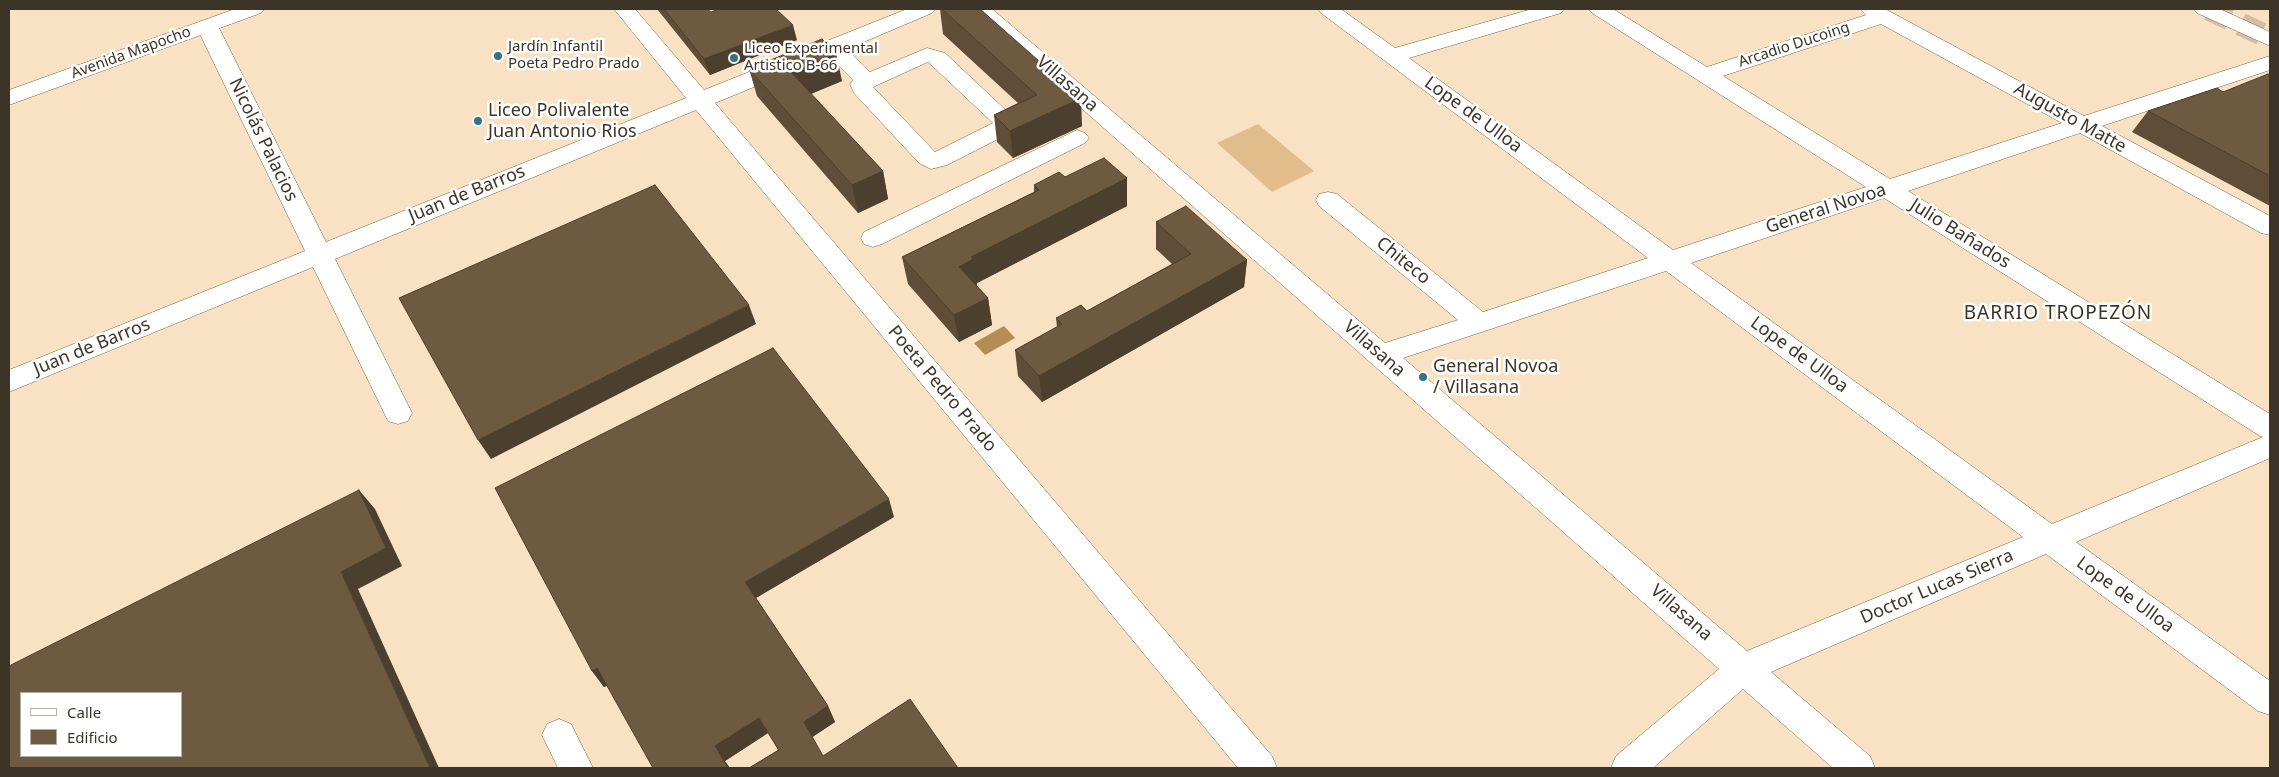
<!DOCTYPE html>
<html>
<head>
<meta charset="utf-8">
<style>
  body { margin:0 }
  #map { position:relative; width:2279px; height:777px; overflow:hidden; background:#f9e1c3; font-family:"Noto Sans",sans-serif }
  canvas { display:block }
  .frame { position:absolute; inset:0; border:10px solid #3d3428; pointer-events:none }
  .legend { position:absolute; left:20px; top:692px; width:162px; height:65px; box-sizing:border-box; background:#fff; border:1px solid #b1aea9; margin:0; padding:6px 9px; list-style:none; font-size:15px; color:#3d3428 }
  .legend li { display:flex; align-items:center; gap:10px; height:25px }
  .legend b { width:25px; border:1px solid #b1aea9 }
</style>
</head>
<body>
<div id="map">
<canvas width="2279" height="777"></canvas>
<div class="frame"></div>
<ul class="legend">
<li><b style="height:6px;background:#fff"></b>Calle</li>
<li><b style="height:14px;background:#6e5a40"></b>Edificio</li>
</ul>
</div>
<script>
const c = document.querySelector('canvas').getContext('2d');
c.lineJoin = 'round';
function fill(path, color) {
  c.fillStyle = color;
  c.fill(path, 'evenodd');
}
function poly(rows) {
  const path = new Path2D();
  for (const r of rows) {
    path.moveTo(r[0], r[1]);
    for (let i = 2; i < r.length; i += 2) path.lineTo(r[i], r[i + 1]);
  }
  return path;
}
function stroke(path, color, width, dash) {
  c.strokeStyle = color;
  c.lineWidth = width;
  c.lineCap = dash ? 'butt' : 'round';
  c.setLineDash(dash || []);
  c.stroke(path);
}
function label(font, color, halo, rows, align = 'center') {
  c.font = font + ' "Noto Sans",sans-serif';
  c.lineWidth = 5;
  c.setLineDash([]);
  c.textBaseline = 'middle';
  c.strokeStyle = halo;
  c.fillStyle = color;
  for (const [text, x, y, turn = 0] of rows) {
    c.save();
    c.translate(x, y);
    c.rotate((+turn || 0) * Math.PI / 180);
    c.textAlign = isNaN(turn) ? turn : align;
    if (halo) c.strokeText(text, 0, 0);
    c.fillText(text, 0, 0);
    c.restore();
  }
}
fill(poly([
  [1258,124,1314,171,1272,192,1217,143]
]), '#e2bd8c');
fill(poly([
  [1004,326,1015,338,985,355,974,343]
]), '#b48d56');
stroke(poly([
  [2209,9,2270,38]
]), '#d3bea4', 23, [23, 12]);
const minor = poly([
  [614,9,635,9,704,90,907,9,935,9,932,13,847,49,870,72,927,48,945,53,1013,117,1017,126,1014,131,947,165,931,169,919,163,854,93,850,84,853,80,829,56,715,103,1272,756,1277,768,1238,768,696,110,335,259,412,413,408,421,398,424,388,421,313,267,9,392,9,370,305,251,196,26,200,22,207,20,214,22,218,26,326,242,686,98,614,9],
  [928,62,993,123,935,152,873,87,928,62],
  [970,9,992,9,1385,343,1458,320,1319,206,1316,200,1319,194,1328,192,1337,194,1483,312,1648,258,1321,13,1318,9,1341,9,1395,48,1532,9,1564,9,1561,13,1409,58,1673,250,1866,187,1592,13,1589,9,1613,9,1707,67,1866,15,1860,9,1885,9,2084,116,2270,56,2270,70,2102,126,2270,216,2270,235,2261,233,2080,133,1908,191,2270,414,2270,458,2076,542,2270,681,2270,715,2258,711,2046,554,1771,672,1870,756,1875,768,1833,768,1743,689,1653,768,1611,768,1616,756,1719,669,973,13,970,9],
  [1881,24,2062,123,1890,179,1723,76,1881,24],
  [1884,198,2260,436,2263,437,2052,524,1691,263,1884,198],
  [1666,271,2023,537,1747,651,1403,358,1666,271],
  [1077,130,1085,133,1089,138,1085,143,882,244,873,247,864,244,861,238,864,232,1077,130],
  [559,719,571,724,593,768,558,768,542,735,547,724,559,719]
]);
const major = poly([
  [235,9,264,9,261,13,9,105,9,90,235,9],
  [2194,9,2220,9,2270,32,2270,46,2197,13,2194,9]
]);
stroke(minor, '#776247', 1);
stroke(major, '#776247', 1);
fill(minor, '#fff');
fill(major, '#fff');
fill(poly([
  [657,9,707,9,711,12,797,40,710,75],
  [940,9,980,9,1082,126,1013,158,997,142,994,115,1018,103,943,34],
  [749,69,842,81,811,94,883,171,888,199,858,213,757,96],
  [2270,75,2270,206,2132,132,2148,111,2223,92],
  [1065,177,1127,178,1127,206,977,283,977,286,988,298,992,325,959,342,908,284,902,257,1034,192,1034,185],
  [1156,222,1247,260,1244,287,1042,402,1018,376,1015,350,1057,327,1056,318,1087,311,1172,264,1156,249],
  [894,517,756,598,828,706,835,722,812,737,823,756,958,768,749,768,778,750,768,733,725,761,607,686,604,687,592,671]
]), '#5f4d37');
fill(poly([
  [793,25,797,40,710,75,704,59],
  [836,53,842,81,798,99,791,72],
  [1081,98,1082,126,1013,158,1010,131],
  [883,171,888,199,858,213,852,185],
  [1127,178,1127,206,977,283,977,287,959,267,971,257],
  [1247,260,1244,287,1042,402,1039,376],
  [988,298,992,325,959,342,954,315],
  [749,305,756,324,491,459,478,440],
  [359,490,375,509,402,566,358,589,439,768,430,768,341,572],
  [889,499,894,517,754,599,745,582],
  [597,668,609,684,604,687,592,671],
  [828,706,835,722,811,738,804,722],
  [759,718,768,733,725,761,730,768,727,768,715,746]
]), '#4d3f2d');
const building = poly([
  [664,9,707,9,711,12,719,9,776,9,793,25,704,59,664,9],
  [942,9,980,9,1081,98,1010,131,994,115,1037,95,942,9],
  [822,39,836,53,791,72,883,171,852,185,749,69,822,39],
  [2268,74,2270,75,2270,176,2148,111,2217,88,2223,92,2268,74],
  [1104,158,1127,178,971,257,973,259,959,267,988,298,954,315,902,257,1039,190,1034,185,1059,172,1065,177,1104,158],
  [655,185,749,305,478,440,399,298,655,185],
  [1186,206,1247,260,1039,376,1015,350,1062,324,1056,318,1081,305,1087,311,1191,254,1156,222,1186,206],
  [773,348,889,499,745,582,828,706,804,722,823,756,910,699,958,768,749,768,779,750,759,718,715,746,728,768,653,768,597,668,592,671,495,488,773,348],
  [359,490,386,548,341,572,430,768,9,768,9,666,359,490],
  [21,693,181,693,181,756,21,756,21,693]
]);
fill(building, '#6e5a40');
stroke(building, '#4d3f2d', 1);
for (const [x, y, r, color] of [
  [498,56,5,"#347287"],
  [734,58,5,"#347287"],
  [478,121,5,"#347287"],
  [1423,377,5,"#347287"]
]) {
  const dot = new Path2D();
  dot.arc(x, y, r, 0, 2 * Math.PI);
  c.fillStyle = color;
  c.fill(dot);
  stroke(dot, '#fff', 2);
}
label('15px', '#3d3428', '#fff', [
  ["Arcadio Ducoing",1794,45,-18],
  ["Avenida Mapocho",131,53,-20]
]);
label('15px', '#3d3428', '#fff', [
  ["Jardín Infantil",508,47],
  ["Poeta Pedro Prado",508,64],
  ["Liceo Experimental",744,49],
  ["Artistico B-66",744,66]
], 'left');
label('18px', '#3d3428', '#fff', [
  ["Villasana",1067,84,41],
  ["Lope de Ulloa",1473,115,36],
  ["Augusto Matte",2070,118,29],
  ["Nicolás Palacios",263,140,64],
  ["Juan de Barros",467,194,-22],
  ["General Novoa",1826,209,-18],
  ["Julio Bañados",1960,234,32],
  ["Chiteco",1403,261,39],
  ["Juan de Barros",92,347,-22],
  ["Villasana",1374,349,41],
  ["Lope de Ulloa",1799,355,36],
  ["Poeta Pedro Prado",942,389,50],
  ["Doctor Lucas Sierra",1937,587,-23],
  ["Lope de Ulloa",2125,595,36],
  ["Villasana",1681,613,41]
]);
label('18px', '#3d3428', '#fff', [
  ["Liceo Polivalente",488,111],
  ["Juan Antonio Rios",488,132],
  ["General Novoa",1433,367],
  ["/ Villasana",1433,388]
], 'left');
c.letterSpacing = '1px';
label('19px', '#3d3428', '#fff', [
  ["BARRIO TROPEZÓN",2058,314]
]);
c.letterSpacing = '0px';
</script>
</body>
</html>
